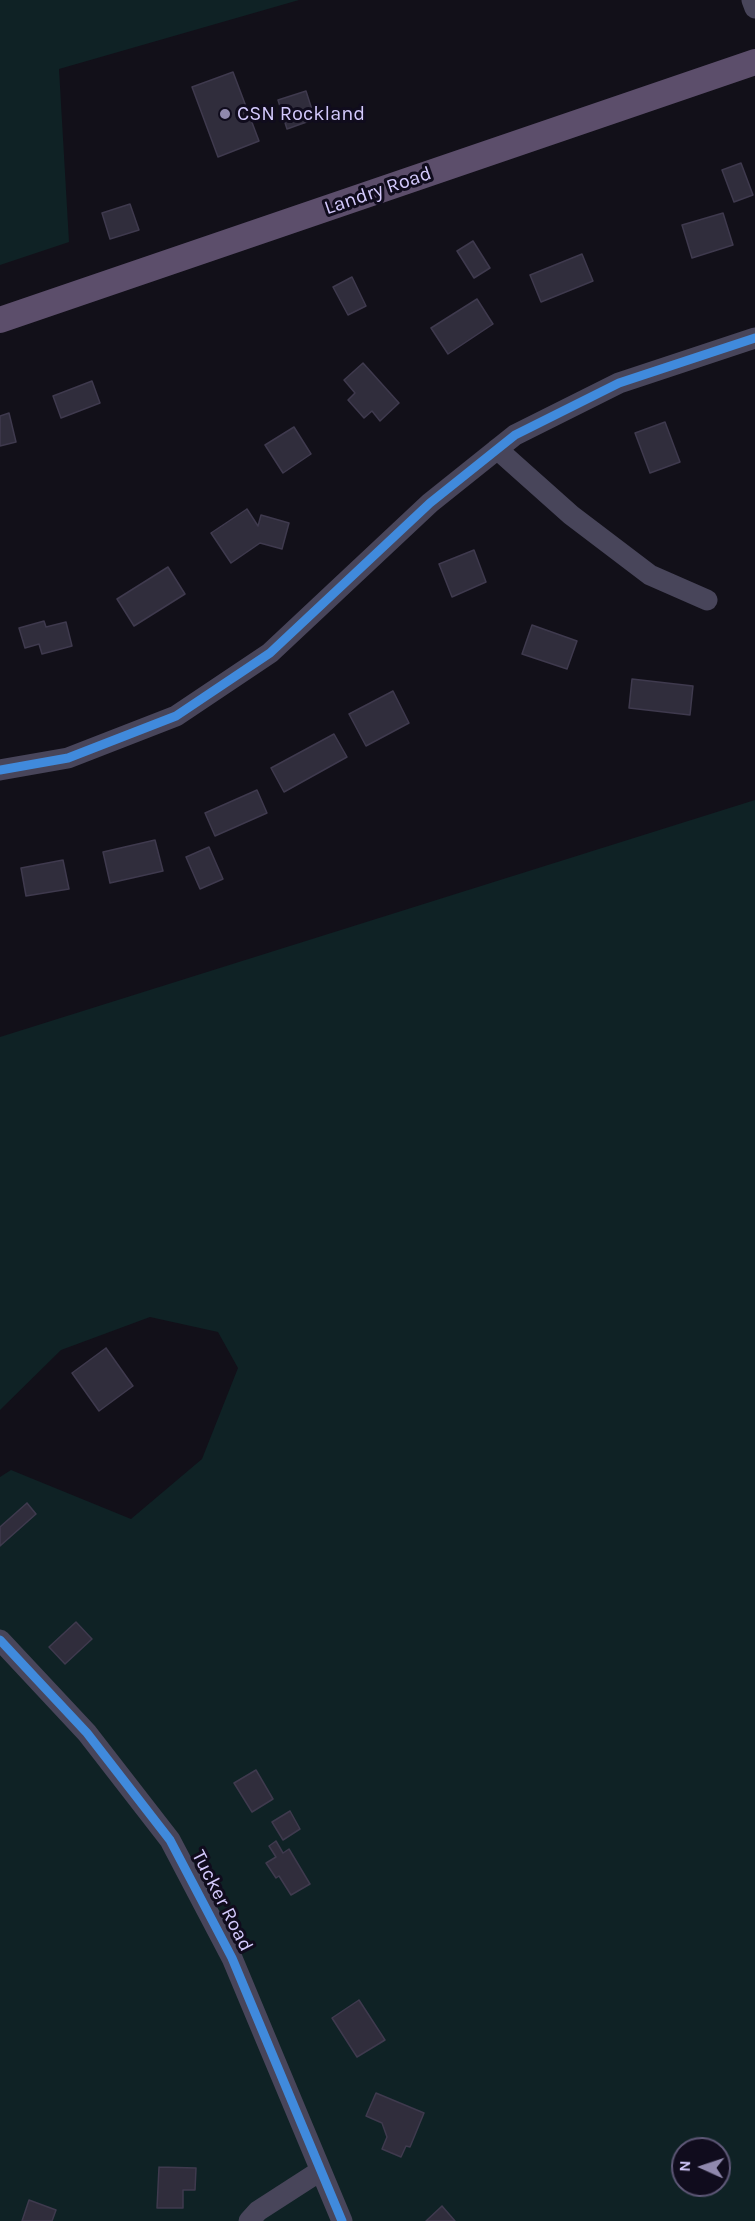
<!DOCTYPE html>
<html>
<head>
<meta charset="utf-8">
<style>
  body { margin:0 }
  #map { position:relative; width:755px; height:2221px; overflow:hidden; background:#121019; font-family:Karla,sans-serif }
  canvas { display:block }
  .north { position:absolute; left:671px; top:2137px; width:60px; height:60px; box-sizing:border-box; background:#100c1d; border:2px solid #5e5877; border-radius:50%; rotate:273deg; font-size:16px; font-weight:700; line-height:24px; text-align:center; color:#d4cafd }
  .north::after { content:''; display:block; margin:auto; width:21px; height:27px; background:#9089ad; clip-path:polygon(50% 0,100% 100%,50% 72%,0 100%) }
</style>
</head>
<body>
<div id="map">
<canvas width="755" height="2221"></canvas>
<div class="north">N</div>
</div>
<script>
const c = document.querySelector('canvas').getContext('2d');
c.lineJoin = 'round';
function fill(path, color) {
  c.fillStyle = color;
  c.fill(path, 'evenodd');
}
function poly(rows) {
  const path = new Path2D();
  for (const r of rows) {
    path.moveTo(r[0], r[1]);
    for (let i = 2; i < r.length; i += 2) path.lineTo(r[i], r[i + 1]);
  }
  return path;
}
function stroke(path, color, width, dash) {
  c.strokeStyle = color;
  c.lineWidth = width;
  c.lineCap = dash ? 'butt' : 'round';
  c.setLineDash(dash || []);
  c.stroke(path);
}
function label(font, color, halo, rows, align = 'center') {
  c.font = font + ' Karla,sans-serif';
  c.lineWidth = 6;
  c.setLineDash([]);
  c.textBaseline = 'middle';
  c.strokeStyle = halo;
  c.fillStyle = color;
  for (const [text, x, y, turn = 0] of rows) {
    c.save();
    c.translate(x, y);
    c.rotate((+turn || 0) * Math.PI / 180);
    c.textAlign = isNaN(turn) ? turn : align;
    if (halo) c.strokeText(text, 0, 0);
    c.fillText(text, 0, 0);
    c.restore();
  }
}
fill(poly([
  [0,0,299,0,59,69,69,242,0,265],
  [755,800,755,2221,0,2221,0,1477,11,1470,131,1519,202,1459,238,1368,218,1332,150,1317,61,1350,0,1410,0,1037],
  [683,2149,719,2149,719,2185,683,2185]
]), '#0f2225');
const building = poly([
  [233,72,259,141,218,157,192,87,233,72],
  [306,91,315,119,287,129,278,100,306,91],
  [741,163,753,195,734,202,722,170,741,163],
  [130,204,139,230,110,239,102,213,130,204],
  [723,213,733,245,692,258,682,225,723,213],
  [473,241,490,268,474,278,457,251,473,241],
  [582,254,593,281,541,302,530,275,582,254],
  [352,277,366,306,348,315,333,287,352,277],
  [477,299,493,324,448,354,431,328,477,299],
  [363,363,399,403,380,421,372,411,364,418,348,400,355,393,344,380,363,363],
  [92,381,100,403,61,418,53,396,92,381],
  [9,413,16,442,0,446,0,416,9,413],
  [665,422,680,462,650,473,635,433,665,422],
  [294,427,311,454,283,473,265,445,294,427],
  [247,509,258,526,261,515,289,523,282,549,260,543,231,563,211,533,247,509],
  [474,550,486,582,452,597,439,564,474,550],
  [168,567,185,594,134,626,117,599,168,567],
  [44,621,46,627,66,622,72,646,42,654,39,644,25,648,19,628,44,621],
  [532,625,577,641,567,669,522,654,532,625],
  [632,679,693,686,690,715,629,708,632,679],
  [393,691,409,723,366,746,349,714,393,691],
  [334,734,347,757,284,792,271,768,334,734],
  [257,790,267,813,215,836,205,813,257,790],
  [155,840,163,871,110,883,103,852,155,840],
  [209,847,223,879,200,889,186,857,209,847],
  [63,860,69,889,26,896,21,868,63,860],
  [106,1348,133,1386,99,1411,72,1373,106,1348],
  [27,1503,36,1514,0,1546,0,1527,27,1503],
  [76,1622,92,1639,65,1664,49,1647,76,1622],
  [256,1770,273,1799,252,1812,234,1783,256,1770],
  [290,1811,300,1829,283,1840,272,1822,290,1811],
  [276,1841,283,1853,289,1849,310,1884,291,1895,279,1876,276,1878,266,1863,276,1857,269,1846,276,1841],
  [359,2000,385,2040,357,2057,332,2018,359,2000],
  [376,2093,424,2113,410,2147,406,2146,401,2157,382,2149,387,2137,382,2123,366,2116,376,2093],
  [159,2167,196,2168,195,2190,183,2190,183,2208,157,2208,159,2167],
  [29,2200,56,2210,52,2221,22,2221,29,2200],
  [442,2206,455,2221,426,2221,442,2206]
]);
fill(building, '#302d3c');
stroke(building, '#3f3a4e', 1.5);
stroke(poly([
  [752,0,755,8],
  [497,449,571,515,650,575,707,600],
  [0,770,68,758,176,716,270,653,430,503,515,435,619,383,755,338],
  [0,1640,87,1733,170,1840,232,1958,342,2221],
  [249,2221,258,2211,320,2171]
]), '#48455a', 21);
stroke(poly([
  [0,320,755,62]
]), '#5c4e6b', 26);
stroke(poly([
  [0,770,68,758,176,716,270,653,430,503,515,435,619,383,755,338],
  [0,1640,87,1733,170,1840,232,1958,342,2221]
]), '#408adc', 9);
for (const [x, y, r, color] of [
  [225,114,6,"#9089ad"]
]) {
  const dot = new Path2D();
  dot.arc(x, y, r, 0, 2 * Math.PI);
  c.fillStyle = color;
  c.fill(dot);
  stroke(dot, '#100c1d', 2);
}
label('20px', '#d4cafd', '#100c1d', [
  ["CSN Rockland",237,114]
], 'left');
label('20px', '#d4cafd', '#100c1d', [
  ["Landry Road",378,191,-19],
  ["Tucker Road",222,1901,63]
]);
</script>
</body>
</html>
